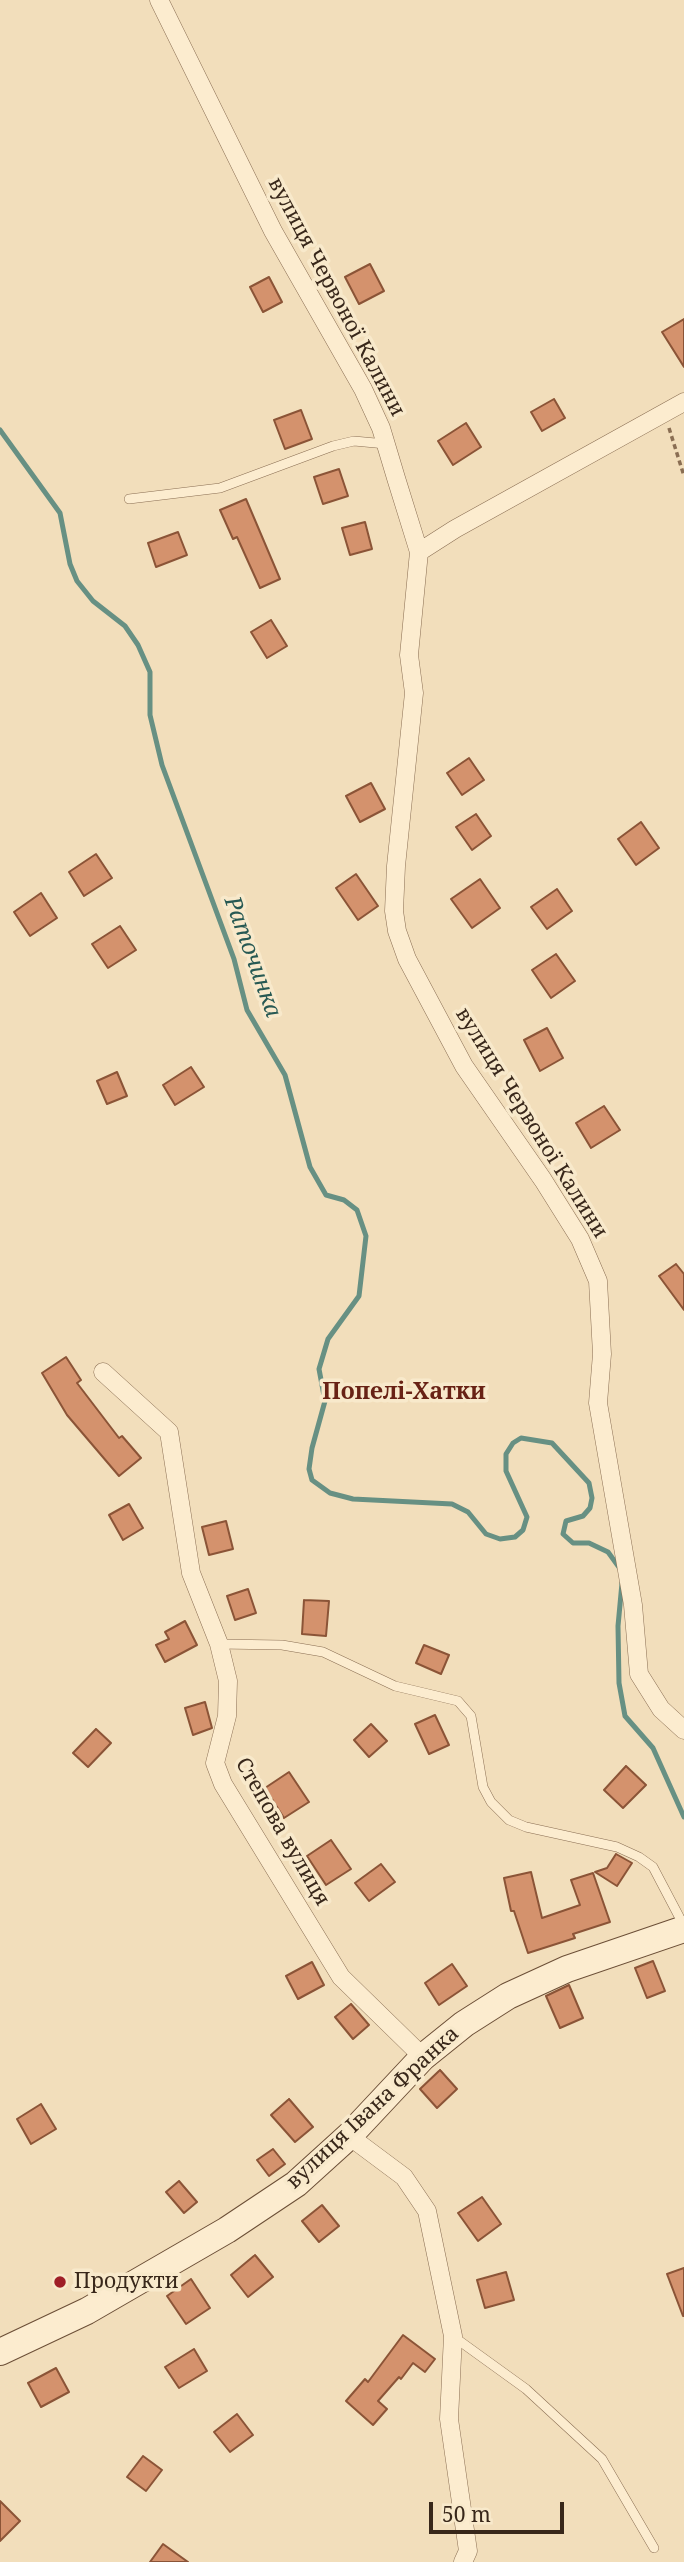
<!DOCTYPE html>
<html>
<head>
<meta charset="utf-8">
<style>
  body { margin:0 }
  #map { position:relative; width:684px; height:2562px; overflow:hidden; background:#f2debb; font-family:"Noto Serif",serif }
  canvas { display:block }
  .scale { position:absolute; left:429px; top:2502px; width:135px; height:32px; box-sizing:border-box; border:4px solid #38271a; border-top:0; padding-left:9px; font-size:21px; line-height:24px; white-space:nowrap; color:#38271a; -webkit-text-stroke:5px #f8e9cb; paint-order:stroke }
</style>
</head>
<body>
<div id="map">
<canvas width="684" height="2562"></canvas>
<div class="scale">50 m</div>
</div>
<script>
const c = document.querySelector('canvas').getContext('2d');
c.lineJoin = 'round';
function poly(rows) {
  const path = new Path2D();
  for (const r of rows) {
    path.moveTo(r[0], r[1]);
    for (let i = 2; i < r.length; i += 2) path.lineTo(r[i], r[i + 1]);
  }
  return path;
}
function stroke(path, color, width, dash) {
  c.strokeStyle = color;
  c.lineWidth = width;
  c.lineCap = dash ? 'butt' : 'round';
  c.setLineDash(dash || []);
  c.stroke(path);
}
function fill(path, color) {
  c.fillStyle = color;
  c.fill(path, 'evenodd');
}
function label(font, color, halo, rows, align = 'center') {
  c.font = font + ' "Noto Serif",serif';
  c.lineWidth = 7;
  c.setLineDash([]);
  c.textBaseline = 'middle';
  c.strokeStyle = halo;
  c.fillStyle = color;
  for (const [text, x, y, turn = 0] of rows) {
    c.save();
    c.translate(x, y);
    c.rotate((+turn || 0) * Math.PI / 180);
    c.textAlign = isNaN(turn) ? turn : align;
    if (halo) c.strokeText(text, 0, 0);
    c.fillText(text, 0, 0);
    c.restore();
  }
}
stroke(poly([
  [0,430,60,513,70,564,77,581,93,601,125,626,138,645,150,672,150,715,162,765,234,959,247,1010,285,1075,310,1167,326,1195,344,1200,357,1210,366,1236,359,1296,328,1339,319,1369,325,1401,312,1448,309,1469,312,1480,330,1493,353,1499,452,1504,468,1512,486,1534,500,1539,515,1537,523,1530,527,1517,506,1471,506,1454,513,1443,521,1438,552,1443,589,1483,592,1498,590,1508,583,1516,566,1521,563,1534,573,1543,589,1543,608,1552,621,1570],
  [622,1583,618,1626,619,1683,625,1716,653,1748,684,1817]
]), '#679083', 5);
const building = poly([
  [370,264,384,291,359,304,345,277,370,264],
  [269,277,282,302,263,312,250,287,269,277],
  [684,319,684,367,662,332,684,319],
  [554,399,565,418,542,431,531,412,554,399],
  [301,410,312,439,285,449,274,420,301,410],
  [466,423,481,447,453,465,438,441,466,423],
  [339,469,348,496,323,504,314,477,339,469],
  [246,499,280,579,260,588,237,537,233,539,220,510,246,499],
  [365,522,372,549,350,555,342,528,365,522],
  [178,532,187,555,156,567,148,543,178,532],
  [271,620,287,646,267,658,251,632,271,620],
  [469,758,484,780,462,795,447,773,469,758],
  [371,783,385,809,360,822,346,796,371,783],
  [476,814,491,836,472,850,456,827,476,814],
  [641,822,659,848,636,865,618,839,641,822],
  [96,854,112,878,84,896,69,872,96,854],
  [356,874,378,906,358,920,336,888,356,874],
  [480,879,500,908,472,928,451,899,480,879],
  [557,889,572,911,547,929,531,907,557,889],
  [41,893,57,918,30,936,14,912,41,893],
  [120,926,136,950,108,968,92,944,120,926],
  [556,954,575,981,551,998,532,970,556,954],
  [547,1028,563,1058,540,1071,524,1040,547,1028],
  [191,1067,204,1087,175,1105,163,1085,191,1067],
  [117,1072,127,1096,107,1104,97,1081,117,1072],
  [604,1106,620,1130,591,1148,576,1123,604,1106],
  [676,1264,684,1274,684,1310,659,1276,676,1264],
  [66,1357,81,1380,77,1383,119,1438,122,1436,141,1458,119,1476,67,1415,42,1373,66,1357],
  [129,1504,143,1528,123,1540,109,1515,129,1504],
  [226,1521,233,1549,209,1555,202,1527,226,1521],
  [248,1589,256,1613,235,1620,227,1596,248,1589],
  [304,1600,329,1601,326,1636,302,1634,304,1600],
  [185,1621,197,1645,165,1662,156,1645,169,1639,165,1632,185,1621],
  [424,1645,449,1655,441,1674,416,1663,424,1645],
  [205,1702,212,1728,193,1735,185,1708,205,1702],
  [435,1715,449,1745,429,1754,415,1724,435,1715],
  [371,1724,387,1741,369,1757,354,1740,371,1724],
  [96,1729,111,1743,88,1767,73,1753,96,1729],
  [626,1766,646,1785,623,1808,604,1790,626,1766],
  [289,1772,309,1802,284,1818,265,1788,289,1772],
  [331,1840,351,1869,326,1885,307,1856,331,1840],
  [616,1854,632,1863,617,1886,595,1872,607,1868,616,1854],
  [381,1864,395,1882,369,1901,355,1883,381,1864],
  [531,1872,542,1918,580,1905,571,1880,593,1873,610,1922,573,1934,575,1938,528,1953,514,1911,511,1911,504,1878,531,1872],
  [653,1961,665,1991,647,1998,635,1968,653,1961],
  [312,1962,324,1985,298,1999,286,1976,312,1962],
  [452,1964,467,1986,439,2005,425,1983,452,1964],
  [569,1985,583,2018,560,2028,546,1996,569,1985],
  [351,2004,369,2025,353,2039,335,2017,351,2004],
  [440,2070,457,2089,437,2108,420,2089,440,2070],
  [289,2099,313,2127,295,2142,271,2115,289,2099],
  [41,2104,56,2129,31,2144,17,2119,41,2104],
  [273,2149,285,2164,269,2176,257,2160,273,2149],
  [179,2181,197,2202,184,2213,166,2192,179,2181],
  [482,2197,501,2224,478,2241,458,2213,482,2197],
  [322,2205,339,2226,319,2242,302,2221,322,2205],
  [255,2255,273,2277,248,2297,231,2275,255,2255],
  [684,2268,684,2316,683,2316,667,2274,684,2268],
  [506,2272,514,2300,485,2308,477,2280,506,2272],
  [191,2279,210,2308,186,2324,167,2296,191,2279],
  [403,2335,435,2359,425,2372,413,2363,401,2379,399,2377,378,2401,387,2409,373,2425,346,2401,365,2379,368,2382,403,2335],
  [194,2349,207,2371,179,2388,165,2367,194,2349],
  [56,2368,69,2392,41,2407,28,2383,56,2368],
  [237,2414,253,2435,230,2452,214,2432,237,2414],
  [143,2456,162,2470,146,2491,127,2477,143,2456],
  [0,2501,20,2521,0,2541,0,2501],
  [163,2544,188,2562,150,2562,163,2544]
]);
fill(building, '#d4926d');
stroke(building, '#8b5437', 2);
const service = poly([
  [129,499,220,488,333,446,354,441,386,444],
  [219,1644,282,1645,323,1652,395,1686,458,1701,471,1716,483,1787,491,1802,509,1820,526,1827,617,1847,639,1857,653,1867,684,1926],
  [454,2337,526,2389,602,2459,654,2548]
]);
const minor = poly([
  [159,0,273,231,363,389,381,428,396,478,419,552,409,655,414,693,396,866,394,911,397,931,407,959,464,1066,543,1180,580,1239,598,1281,602,1354,598,1403,633,1605,639,1674,661,1709,684,1730],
  [419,552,455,529,684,402],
  [103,1372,169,1432,191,1573,219,1644,228,1681,227,1716,215,1763,223,1784,341,1977,423,2057],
  [349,2136,404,2177,427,2211,453,2336,449,2419,468,2551,463,2562]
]);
const secondary = poly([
  [0,2352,87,2311,227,2230,296,2184,349,2136,423,2057,464,2024,508,1996,567,1969,684,1929]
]);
stroke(service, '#8a6e53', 10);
stroke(minor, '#8a6e53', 19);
stroke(secondary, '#6c4f37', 28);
stroke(poly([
  [669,428,684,476]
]), '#8a6e53', 3.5, [5, 3.5]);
stroke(service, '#fceccf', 9);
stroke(minor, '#fceccf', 18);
stroke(secondary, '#fceccf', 26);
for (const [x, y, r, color] of [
  [60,2282,7,"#9f1e26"]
]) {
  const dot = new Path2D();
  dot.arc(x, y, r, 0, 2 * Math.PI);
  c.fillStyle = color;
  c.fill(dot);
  stroke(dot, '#f8e9cb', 2.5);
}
label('21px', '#38271a', '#f8e9cb', [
  ["вулиця Червоної Калини",336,297,62],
  ["вулиця Червоної Калини",531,1123,58],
  ["Степова вулиця",282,1832,60],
  ["вулиця Івана Франка",373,2108,-43]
]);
label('21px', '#38271a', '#f8e9cb', [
  ["Продукти",74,2282]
], 'left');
label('italic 23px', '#275953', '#f8e9cb', [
  ["Раточинка",252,957,70]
]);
label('bold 23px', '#682215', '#f8e9cb', [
  ["Попелі-Хатки",404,1392]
]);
</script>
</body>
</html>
